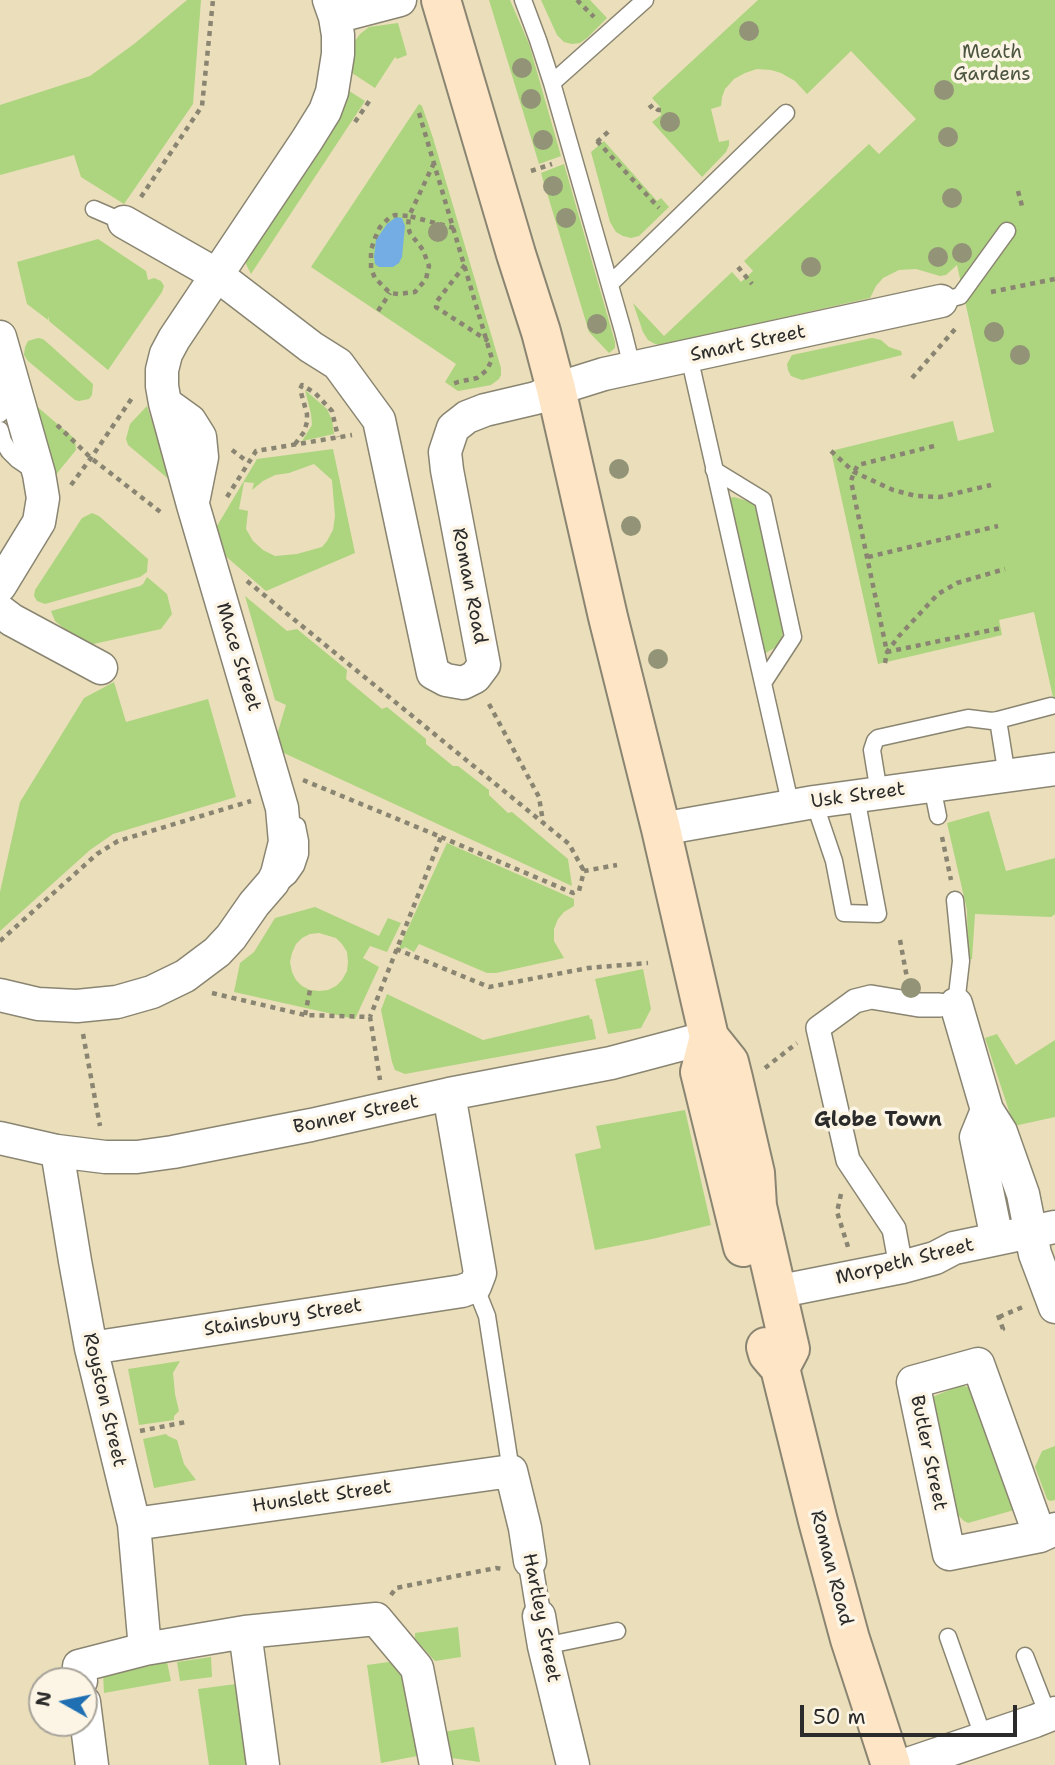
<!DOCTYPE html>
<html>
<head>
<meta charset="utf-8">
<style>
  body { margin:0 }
  #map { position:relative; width:1055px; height:1765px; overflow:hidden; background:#eadfba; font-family:"Shantell Sans",sans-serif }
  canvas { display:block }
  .north { position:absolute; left:28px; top:1667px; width:70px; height:70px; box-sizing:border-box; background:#fcf5e5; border:2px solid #a8a49b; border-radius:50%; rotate:279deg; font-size:19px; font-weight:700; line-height:28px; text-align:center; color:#2b2b2b }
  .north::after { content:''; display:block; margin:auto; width:24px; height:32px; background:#1f6fb2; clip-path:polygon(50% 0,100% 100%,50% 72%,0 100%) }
  .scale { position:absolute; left:800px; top:1705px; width:217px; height:32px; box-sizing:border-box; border:4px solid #2b2b2b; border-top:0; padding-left:9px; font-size:21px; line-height:24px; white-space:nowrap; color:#2b2b2b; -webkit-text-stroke:5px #fcf5e5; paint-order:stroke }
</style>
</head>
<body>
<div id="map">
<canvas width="1055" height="1765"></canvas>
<div class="north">N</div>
<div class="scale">50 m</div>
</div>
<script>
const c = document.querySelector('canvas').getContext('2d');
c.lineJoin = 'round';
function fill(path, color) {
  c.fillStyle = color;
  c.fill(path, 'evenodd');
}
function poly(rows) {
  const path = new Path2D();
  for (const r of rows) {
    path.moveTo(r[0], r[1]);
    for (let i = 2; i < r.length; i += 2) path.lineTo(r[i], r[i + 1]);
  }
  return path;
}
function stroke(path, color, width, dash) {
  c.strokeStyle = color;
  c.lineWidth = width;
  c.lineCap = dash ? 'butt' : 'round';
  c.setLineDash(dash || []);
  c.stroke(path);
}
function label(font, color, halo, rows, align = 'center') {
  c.font = font + ' "Shantell Sans",sans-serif';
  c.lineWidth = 7;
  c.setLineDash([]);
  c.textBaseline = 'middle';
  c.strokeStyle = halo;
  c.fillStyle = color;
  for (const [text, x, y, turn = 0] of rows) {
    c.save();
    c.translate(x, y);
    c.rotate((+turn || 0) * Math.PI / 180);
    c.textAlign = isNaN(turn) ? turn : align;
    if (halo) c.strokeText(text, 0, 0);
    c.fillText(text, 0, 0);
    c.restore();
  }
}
fill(poly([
  [187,0,201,0,193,104,124,204,81,177,74,155,0,175,0,105,90,76,134,44],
  [489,0,510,0,529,44,561,156,539,164],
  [541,0,590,0,607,18,587,38,580,43,572,44,564,42,557,35],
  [758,0,1055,0,1055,706,1034,612,999,620,1002,635,878,664,831,451,953,421,958,441,994,432,957,265,946,275,940,276,916,269,899,270,883,278,876,286,870,298,661,345,655,344,648,340,643,332,633,303,664,336,732,272,741,282,753,271,744,261,869,144,879,154,916,119,851,51,807,94,795,81,781,73,771,70,757,69,745,73,734,79,725,89,722,97,721,106,711,109,719,142,729,140,729,145,726,152,702,177,652,122,661,115,660,107,652,98],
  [398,23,407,55,397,59,395,57,375,88,349,71,353,44,360,34,369,27],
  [346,89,365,101,251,274,246,264,246,257],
  [419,104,422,106,433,138,501,368,501,375,499,379,491,385,458,391,455,389,445,382,456,364,311,267],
  [604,141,657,201,661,198,669,207,639,236,631,238,623,236,616,232,610,222,591,152],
  [564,164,615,342,615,348,609,353,589,332,541,173],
  [98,239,146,271,148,280,154,278,161,281,164,286,162,292,108,370,49,321,49,316,48,320,27,304,17,262],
  [38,338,43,339,50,345,93,384,92,395,89,399,79,401,75,400,28,361,24,355,25,347,28,341],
  [872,338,881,340,889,347,901,351,902,355,802,380,791,376,788,370,787,364,792,355],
  [305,390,327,409,332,420,334,434,302,441,312,425,311,414],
  [34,404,75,439,76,450,54,477],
  [147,406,171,481,128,445,126,439,130,424],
  [333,449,355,553,266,591,208,541,257,459],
  [314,464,332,480,335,516,333,530,327,541,322,547,297,554,275,556,263,550,253,541,246,529,248,511,239,509,244,482,254,483,252,490,263,481,275,475,289,473],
  [734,497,751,502,758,509,784,626,781,642,776,647,764,654,729,498],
  [92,513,99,516,148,559,147,572,140,577,45,604,37,601,34,596,35,590,82,518],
  [147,577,167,594,172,614,161,629,89,645,80,642,55,621,51,611,140,586,143,584],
  [245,596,287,631,297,629,347,670,346,679,382,709,387,707,426,739,426,744,453,766,458,766,489,790,489,795,508,813,512,812,568,859,572,886,273,748,286,705,275,700],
  [114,682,126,722,208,699,236,797,113,834,90,850,0,931,0,892,20,802,84,698],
  [989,811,1006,871,1055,858,1055,914,1051,917,975,914,972,959,968,959,967,910,947,823],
  [447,843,574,899,574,906,564,912,558,919,554,929,554,941,564,958,496,973,487,973,419,944,414,952,405,947,403,949,399,948],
  [315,907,379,936,388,918,401,923,387,952,370,946,363,958,379,967,355,1019,234,992,240,963,254,952,275,918],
  [319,933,336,938,342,944,347,952,348,962,347,971,342,980,336,986,328,990,319,991,310,990,302,986,296,980,292,972,290,962,292,953,296,944,302,938,310,934],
  [643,969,651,1009,641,1028,608,1034,595,979],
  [387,994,483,1040,589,1015,590,1019,592,1019,596,1039,405,1074,395,1070,392,1062,381,1010],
  [997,1034,1016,1065,1055,1040,1055,1117,1014,1126,985,1038],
  [685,1110,711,1225,652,1239,595,1250,575,1154,601,1148,596,1126],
  [180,1361,173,1373,175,1394,179,1411,174,1416,174,1420,139,1425,128,1369],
  [961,1385,977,1390,1018,1509,968,1523,964,1521,958,1515,931,1420,930,1398],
  [166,1434,168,1436,177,1440,184,1464,196,1480,154,1488,143,1439],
  [1055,1446,1055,1500,1050,1501,1047,1499,1035,1467,1042,1451],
  [458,1627,461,1657,435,1661,415,1639,415,1633],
  [211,1657,212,1677,180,1681,177,1662],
  [167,1662,171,1681,104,1693,103,1673],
  [389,1662,404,1675,417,1756,381,1763,367,1665],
  [236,1684,247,1765,209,1765,198,1689],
  [474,1727,480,1762,445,1757,443,1732]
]), '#add47f');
fill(poly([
  [396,217,402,218,405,226,402,257,399,263,393,267,379,267,375,264,374,257,376,240,387,224]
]), '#73ade3');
const service = poly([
  [523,0,538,40,552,83,623,331,632,367],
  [552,83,645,0],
  [94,209,124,222],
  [610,284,786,113],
  [941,301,960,296,1007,231],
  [689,356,791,807],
  [0,414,10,383],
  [0,430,3,441,9,451,18,460,37,473],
  [714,470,763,500,793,637,763,683],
  [998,720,1051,706],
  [932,786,938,816],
  [879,793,872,750,875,741,878,738,968,718,992,721,998,720,1007,776],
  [814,802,834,861,844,913,878,914,856,797],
  [282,882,289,876,296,866,300,854,300,841,297,826],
  [952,1004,956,1004,961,961,955,900],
  [475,1286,487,1316,511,1471],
  [948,1637,984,1739],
  [544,1646,617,1631],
  [1025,1656,1048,1715]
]);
const pedestrian = poly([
  [899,1256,894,1229,848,1160,818,1028,855,1001,871,997,919,1005,939,1005],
  [530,1561,539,1616]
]);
const minor = poly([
  [335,17,400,0],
  [124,222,217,275,311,347,338,364,379,420,433,673,446,680,463,683,475,677,484,665,447,470,445,452,453,428,467,417,485,410,536,398,556,389,604,374,941,301],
  [0,337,39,474,43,498,39,522,0,586],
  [165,403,190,421,200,437,202,457,194,497],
  [0,611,12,620,101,668],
  [661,829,814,802,1055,769],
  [0,995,38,1004,77,1006,117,1002,152,992,185,976,217,952,231,937,254,904,273,882,277,874,285,842,282,808,193,505,165,403,162,386,162,370,166,354,174,339,307,140,325,111,332,92,338,54,338,35,335,17,329,0],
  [956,1004,987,1110,1001,1132,1023,1194,1035,1254,1055,1307],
  [987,1110,976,1137,997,1239],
  [0,1138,57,1151,105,1157,137,1157,173,1152,311,1125,449,1094,611,1063,709,1037],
  [57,1151,75,1261,91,1348,134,1524,145,1649],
  [776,1292,902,1267,935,1258,954,1248,1055,1227],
  [91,1348,462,1291,475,1286,480,1273,449,1094],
  [134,1524,511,1471,525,1528,530,1561],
  [1040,1536,978,1364,913,1382,949,1554,1040,1536,1055,1529],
  [539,1616,544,1646,573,1765],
  [81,1681,79,1666,145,1649,245,1632],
  [84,1702,92,1765],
  [263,1765,245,1632,376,1619,417,1668,436,1765],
  [905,1765,1035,1721,1055,1713]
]);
const secondary = poly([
  [441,0,516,254,541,332,556,389,608,617,661,829,709,1037,729,1062,733,1078,755,1173,757,1206,790,1349,780,1368],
  [709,1037,700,1072,743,1247],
  [766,1347,768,1354,780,1368,818,1521,850,1639,891,1765]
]);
stroke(service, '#8a8572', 19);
stroke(pedestrian, '#8a8572', 26);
stroke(minor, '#8a8572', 35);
stroke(secondary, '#8a8572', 42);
stroke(poly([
  [577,0,594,17],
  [649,108,653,105,658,110,664,110],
  [419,113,492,359,487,370,477,378,458,382,450,385],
  [355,122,370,100],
  [597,141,659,208],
  [597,142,609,131],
  [434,163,409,216,395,215,390,217,380,227,375,238,371,250,371,269,375,278,390,293,398,294,415,292,426,279,429,266,423,250,410,233,408,227,409,216,454,228],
  [531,171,552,164],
  [1018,191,1022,206],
  [141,197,202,106,213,0],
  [465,265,437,301,436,307,488,341],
  [738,267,752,284],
  [991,292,1055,279],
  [378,311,390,293],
  [912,378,956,328],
  [57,425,91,458,163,514],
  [295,444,304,432,307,422,307,414,300,389,302,385,315,393,332,411,338,437],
  [934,446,858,465,854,472,851,481,887,652,1001,628],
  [232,450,248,462],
  [831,451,854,472,893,490,916,496,940,497,991,485],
  [71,485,91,458,132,398],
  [227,497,256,451,352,435],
  [868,557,998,526],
  [247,581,569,844,584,871],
  [885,663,887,652,899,636,938,594,957,583,1005,569],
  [489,704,539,797,543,822],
  [303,780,441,837,370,1017],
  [441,837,573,893,579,891,584,871,617,865],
  [942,837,951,880],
  [900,940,907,978],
  [0,941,97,854,118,841,251,801],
  [396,949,489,987,588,968,648,963],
  [212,993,305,1015,370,1017,380,1080],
  [305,1015,310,990],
  [83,1034,100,1126],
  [765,1068,797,1043],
  [841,1194,837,1212,849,1250],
  [998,1315,1003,1329,999,1330],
  [999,1317,1025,1306],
  [140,1431,186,1422],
  [391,1595,396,1588,496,1568,503,1569]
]), '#8a8572', 4.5, [5, 5]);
stroke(service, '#fff', 16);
stroke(pedestrian, '#fff', 23);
stroke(minor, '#fff', 32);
stroke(secondary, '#fee5c5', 38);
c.fillStyle = '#939377';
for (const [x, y] of [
  [749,31],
  [522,68],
  [944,90],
  [531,99],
  [670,122],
  [948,137],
  [543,140],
  [553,186],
  [952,198],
  [566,218],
  [438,232],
  [962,253],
  [938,257],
  [811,267],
  [597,324],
  [994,332],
  [1020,355],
  [619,469],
  [631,526],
  [658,659],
  [911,988]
]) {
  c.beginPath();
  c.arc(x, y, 10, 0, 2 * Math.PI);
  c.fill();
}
label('19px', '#4c5540', '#fcf5e5', [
  ["Meath",992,53],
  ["Gardens",992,75]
]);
label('19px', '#2b2b2b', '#fcf5e5', [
  ["Smart Street",748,344,-12],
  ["Roman Road",469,586,79],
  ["Mace Street",238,657,73],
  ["Usk Street",858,796,-8],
  ["Bonner Street",356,1115,-12],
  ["Morpeth Street",905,1262,-14],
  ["Stainsbury Street",283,1318,-9],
  ["Royston Street",104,1400,77],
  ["Butler Street",928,1453,78],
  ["Hunslett Street",322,1497,-8],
  ["Roman Road",831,1568,75],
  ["Hartley Street",541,1618,79]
]);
label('bold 21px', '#2b2b2b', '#fcf5e5', [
  ["Globe Town",878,1121]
]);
</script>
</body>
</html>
